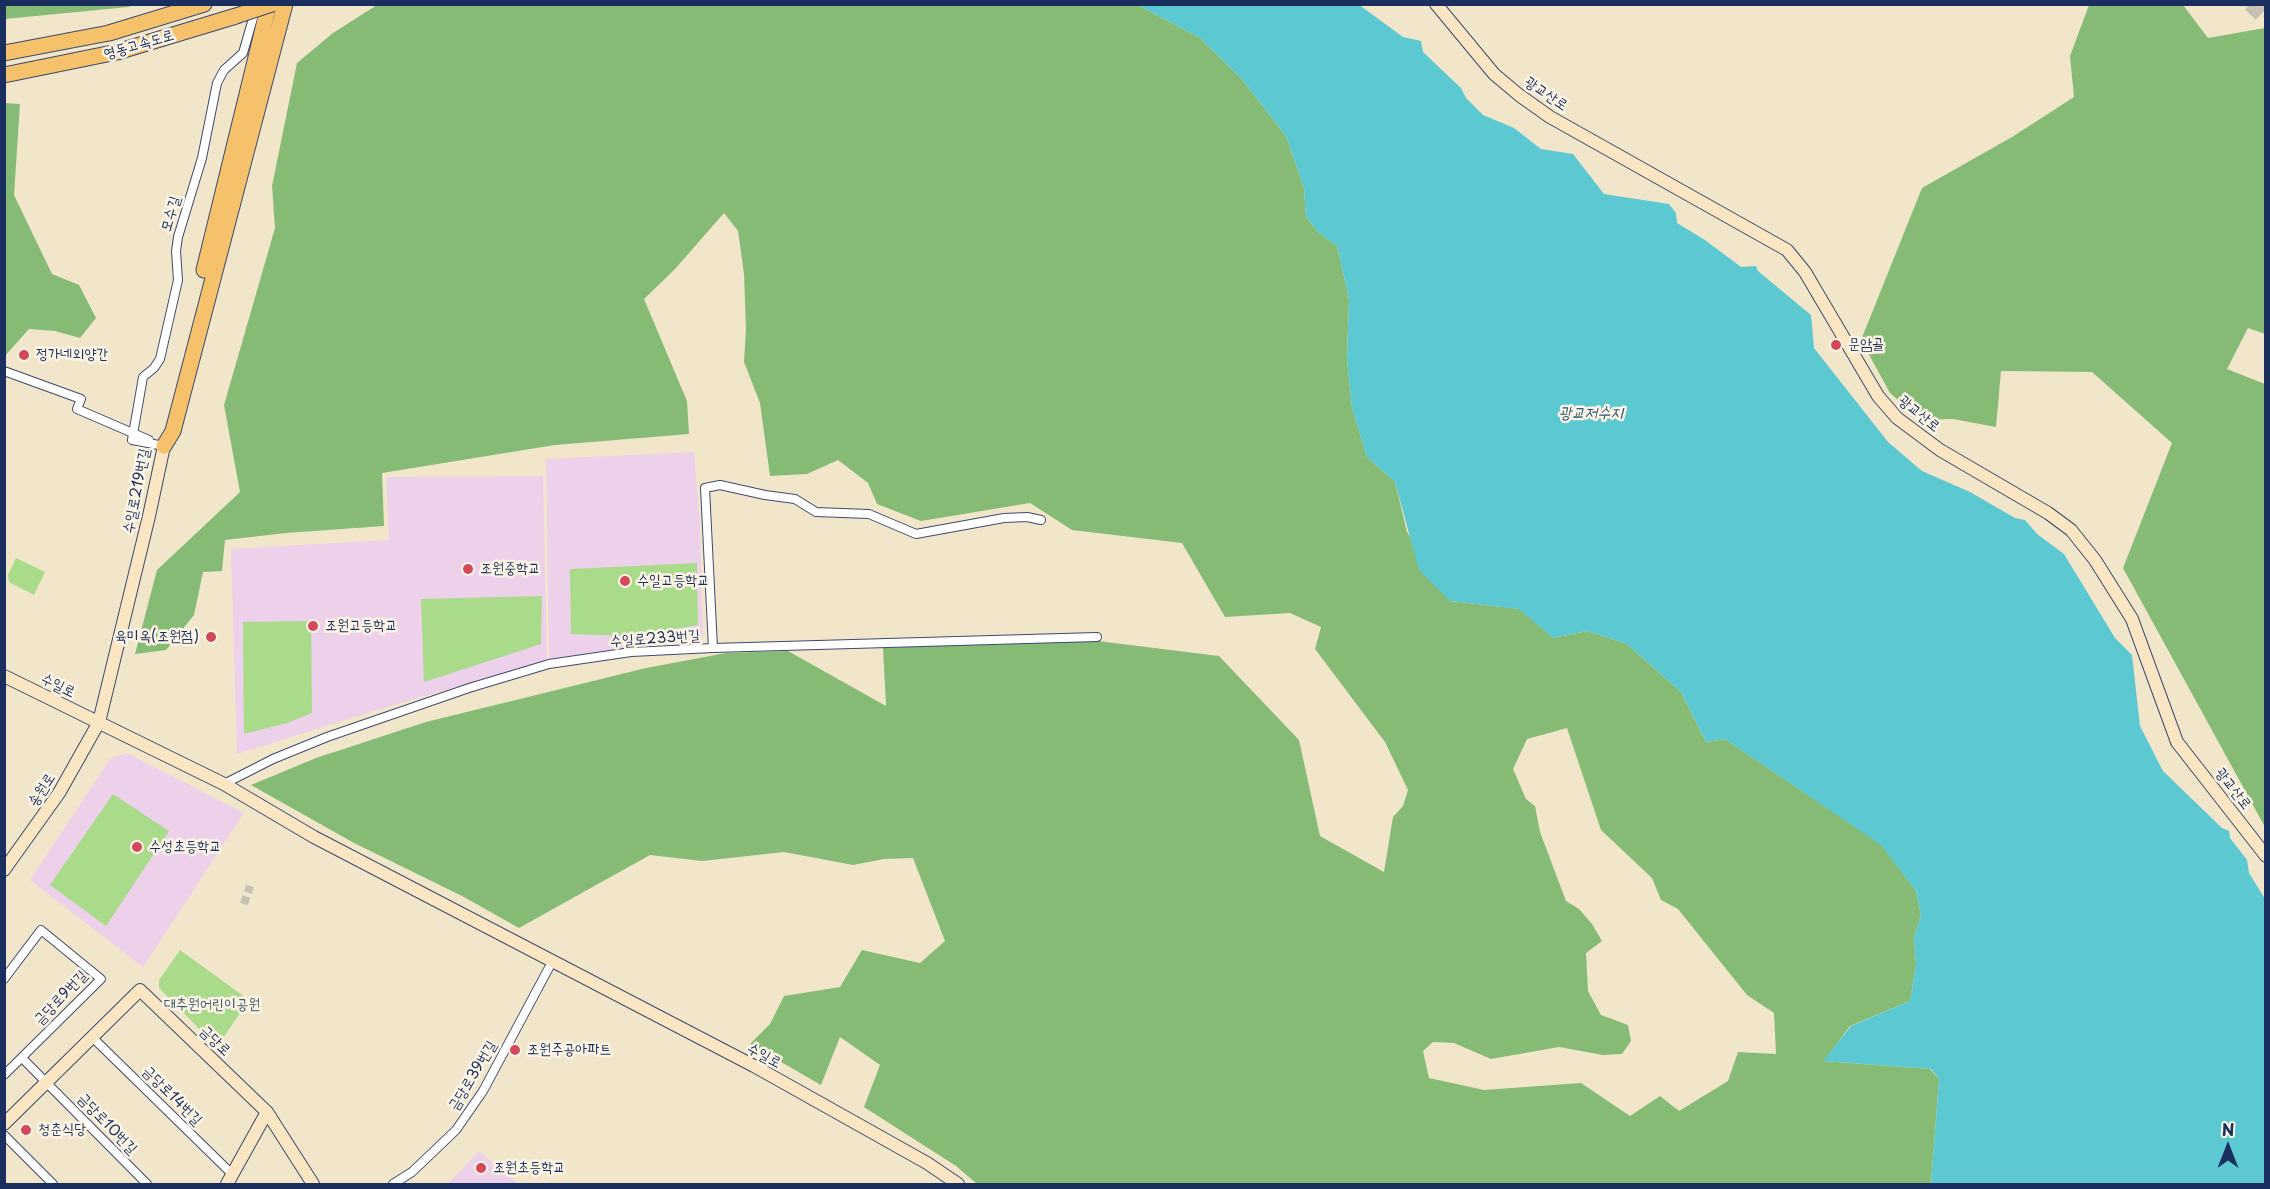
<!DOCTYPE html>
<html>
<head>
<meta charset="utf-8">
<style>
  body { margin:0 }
  #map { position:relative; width:2270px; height:1189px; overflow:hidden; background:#f2e6ca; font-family:"Playpen Sans",sans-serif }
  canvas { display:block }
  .frame { position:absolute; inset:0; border:6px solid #1b2f5e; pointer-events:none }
  .north { position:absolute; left:2198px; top:1117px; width:60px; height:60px; -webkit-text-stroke:4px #fcf5e5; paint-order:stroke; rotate:0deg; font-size:16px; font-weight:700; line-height:24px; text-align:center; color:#1b2f5e }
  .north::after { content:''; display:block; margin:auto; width:21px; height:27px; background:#1b2f5e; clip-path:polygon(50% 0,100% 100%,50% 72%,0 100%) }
</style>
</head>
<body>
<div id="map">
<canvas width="2270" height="1189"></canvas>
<div class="frame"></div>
<div class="north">N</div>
</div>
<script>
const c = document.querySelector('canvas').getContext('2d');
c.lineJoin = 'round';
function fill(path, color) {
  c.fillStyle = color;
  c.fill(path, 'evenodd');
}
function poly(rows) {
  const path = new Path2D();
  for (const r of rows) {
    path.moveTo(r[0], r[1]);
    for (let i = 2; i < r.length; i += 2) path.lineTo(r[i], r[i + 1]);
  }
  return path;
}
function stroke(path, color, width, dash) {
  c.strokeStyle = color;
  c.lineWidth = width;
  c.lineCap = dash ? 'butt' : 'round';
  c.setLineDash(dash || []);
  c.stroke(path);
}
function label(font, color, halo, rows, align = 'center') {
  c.font = font + ' "Playpen Sans","Poor Story",sans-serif';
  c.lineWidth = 5;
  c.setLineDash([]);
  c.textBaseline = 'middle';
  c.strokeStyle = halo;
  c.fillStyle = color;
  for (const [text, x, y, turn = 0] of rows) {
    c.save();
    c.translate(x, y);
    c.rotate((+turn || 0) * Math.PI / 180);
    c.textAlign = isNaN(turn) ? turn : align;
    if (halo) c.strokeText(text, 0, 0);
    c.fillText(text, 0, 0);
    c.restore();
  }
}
fill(poly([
  [694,452,700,526,703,636,549,661,546,459],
  [543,476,547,661,397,704,237,754,231,549,389,540,386,477],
  [127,753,244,813,143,967,30,880,110,759],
  [479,1151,518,1184,448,1184]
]), '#edd0e9');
fill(poly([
  [16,558,45,572,34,595,9,582,8,575],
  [697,563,698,625,633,636,571,634,570,569],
  [542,596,541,644,424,682,421,599],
  [311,621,312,713,287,723,244,734,243,622],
  [113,794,169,831,106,926,50,885],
  [180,950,249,1000,217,1047,159,988,159,980]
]), '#a9db8a');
fill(poly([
  [5,4,135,4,135,5,128,7,5,19],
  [377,5,1138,5,1200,38,1241,78,1286,136,1304,188,1306,217,1319,233,1337,246,1349,299,1347,359,1352,408,1367,457,1395,482,1407,532,1450,601,1520,609,1553,638,1587,631,1627,644,1681,692,1706,742,1725,739,1881,844,1916,891,1921,915,1914,938,1916,965,1910,1001,1850,1026,1824,1061,1930,1069,1939,1079,1931,1184,977,1184,956,1166,864,1107,880,1065,840,1037,821,1085,750,1044,770,1024,784,996,840,987,862,950,920,963,945,941,913,858,884,859,853,865,784,852,702,861,650,855,519,928,462,896,354,843,251,785,316,758,426,722,646,668,726,653,788,651,886,706,883,648,1090,640,1219,656,1299,740,1320,836,1384,872,1393,817,1403,806,1408,790,1385,742,1315,649,1321,627,1290,613,1225,617,1182,543,1072,530,1030,503,921,521,877,504,868,483,838,460,807,474,770,476,760,403,744,362,746,329,744,274,738,231,724,213,675,269,644,299,687,401,689,434,555,445,382,473,384,526,286,533,225,540,222,571,203,572,194,615,166,650,135,654,157,570,240,492,224,405,275,228,272,186,297,63,333,33],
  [1567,728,1601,830,1652,878,1661,900,1678,909,1747,995,1774,1013,1776,1054,1738,1052,1728,1081,1679,1111,1660,1096,1630,1116,1581,1083,1484,1090,1429,1078,1423,1051,1433,1042,1454,1043,1491,1059,1559,1047,1603,1055,1622,1054,1631,1041,1628,1025,1601,1015,1588,991,1586,953,1602,941,1592,924,1579,909,1566,901,1540,832,1535,806,1526,799,1513,769,1527,739],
  [2089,5,2183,5,2208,38,2265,28,2265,334,2248,328,2227,369,2265,384,2265,827,2123,568,2172,443,2092,372,2001,371,1996,427,1953,419,1921,420,1890,393,1861,340,1922,188,2012,137,2074,97,2070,56],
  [5,103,20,104,14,195,52,274,79,285,96,318,80,338,55,331,29,329,5,356]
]), '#86bb76');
fill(poly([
  [1358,4,1403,37,1421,41,1423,52,1461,88,1466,98,1483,115,1514,128,1541,149,1573,154,1604,194,1669,204,1676,213,1677,223,1705,240,1741,267,1756,266,1758,271,1811,315,1814,348,1888,442,1922,471,1970,492,2015,518,2025,520,2037,534,2064,554,2115,638,2132,655,2140,726,2163,771,2222,828,2229,831,2230,838,2247,860,2249,873,2265,899,2265,1184,1931,1184,1939,1079,1931,1069,1823,1061,1851,1026,1910,1001,1916,965,1914,938,1921,915,1916,891,1881,845,1725,739,1706,742,1681,692,1627,644,1587,631,1553,638,1519,609,1450,601,1419,570,1395,482,1367,457,1352,408,1347,359,1349,299,1337,246,1319,233,1306,217,1304,188,1286,136,1241,78,1200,38,1138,5]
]), '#5bc8d2');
stroke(poly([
  [244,904,250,886]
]), '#c7c1b4', 8, [8, 4]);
stroke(poly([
  [2250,4,2266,19]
]), '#c7c1b4', 15, [15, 8]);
const street = poly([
  [4,371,81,399,77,409,149,440],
  [164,446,132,440,143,377,154,368,160,359,178,280,176,251,178,237,202,158,217,83,224,70,243,53,256,8],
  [713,648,1097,637],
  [224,784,273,759,327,737,469,688,549,664,631,652,713,648,705,488,720,485,765,495,795,499,816,512,869,514,916,534,1004,518,1027,517,1041,520],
  [4,979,41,930,101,979,4,1075],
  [93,1038,232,1174],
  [22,1058,147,1184],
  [4,1135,53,1184],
  [393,1184,412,1172,456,1130,483,1091,552,962]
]);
const secondary = poly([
  [1436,4,1494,74,1519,95,1550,117,1787,250,1805,272,1878,396,1897,418,1940,450,2048,513,2071,530,2095,560,2132,619,2177,742,2266,856],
  [4,676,224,784,314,837,754,1066,927,1163,958,1184],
  [4,870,59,793,99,722,149,516,164,446],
  [4,1124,140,990,267,1112,313,1184],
  [227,1184,267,1112]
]);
const highway = poly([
  [4,53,109,33,204,4],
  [4,75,117,52,236,16],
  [204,270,269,4],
  [164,446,173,431,285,4]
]);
stroke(street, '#3b4a6e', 10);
stroke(secondary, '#3b4a6e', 14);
stroke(highway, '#3b4a6e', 17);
stroke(street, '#fff', 8);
stroke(secondary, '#fbe6c4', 12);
stroke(highway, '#f6c16b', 15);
const highwayBridge = poly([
  [236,16,272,4]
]);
stroke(highwayBridge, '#3b4a6e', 17, []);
stroke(highwayBridge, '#f6c16b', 15);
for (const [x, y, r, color] of [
  [1836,345,6,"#d1495b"],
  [24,355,6,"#d1495b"],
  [468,569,6,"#d1495b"],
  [625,581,6,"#d1495b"],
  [313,626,6,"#d1495b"],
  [211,637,6,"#d1495b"],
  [137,847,6,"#d1495b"],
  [515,1050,6,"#d1495b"],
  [26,1130,6,"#d1495b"],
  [481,1168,6,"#d1495b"]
]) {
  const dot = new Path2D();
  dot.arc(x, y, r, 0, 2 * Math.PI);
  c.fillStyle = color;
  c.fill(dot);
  stroke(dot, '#fcf5e5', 2);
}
label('15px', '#1b2f5e', '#fcf5e5', [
  ["영동고속도로",139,45,-16],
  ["광교산로",1546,94,34],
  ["모수길",171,214,-74],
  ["광교산로",1919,414,39],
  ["수일로219번길",137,491,-79],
  ["수일로233번길",655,639,-4],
  ["수일로",58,686,26],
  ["광교산로",2233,789,52],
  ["송원로",42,790,-57],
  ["금당로9번길",61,998,-46],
  ["금당로",215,1041,44],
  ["수일로",764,1056,28],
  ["금당로39번길",473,1076,-59],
  ["금당로14번길",172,1096,45],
  ["금당로10번길",107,1124,46]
]);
label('15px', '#1b2f5e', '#fcf5e5', [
  ["문암골",1848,345],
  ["정가네외양간",36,355],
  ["조원중학교",480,569],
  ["수일고등학교",637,581],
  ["조원고등학교",325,626],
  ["육미옥(조원점)",199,637,"right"],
  ["수성초등학교",149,847],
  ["조원주공아파트",527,1050],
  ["청춘식당",38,1130],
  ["조원초등학교",493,1168]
], 'left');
label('15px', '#3e5a69', '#fcf5e5', [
  ["대추원어린이공원",212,1005]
]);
label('italic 16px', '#2b557b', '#fcf5e5', [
  ["광교저수지",1591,414]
]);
</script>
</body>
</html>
